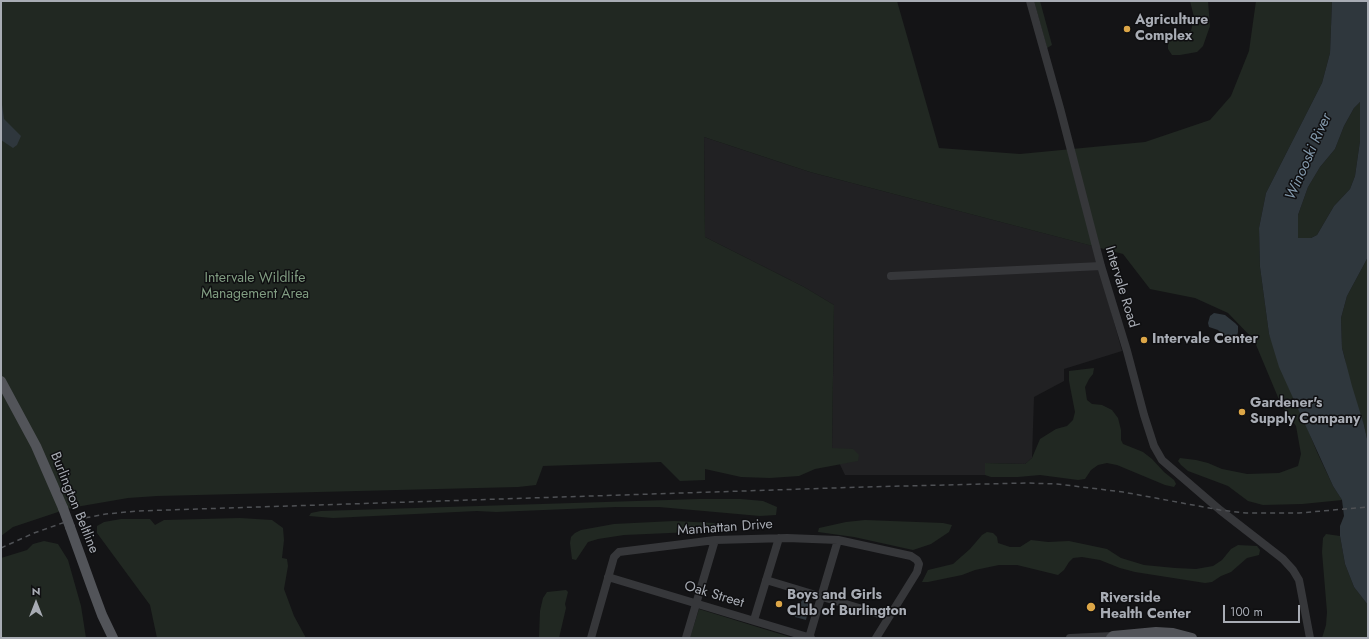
<!DOCTYPE html>
<style>
body{margin:0}
#map{position:relative;width:1369px;height:639px;overflow:hidden;background:#141416;font-family:Jost,sans-serif}
canvas{display:block}
.frame{position:absolute;inset:0;border:2px solid #a8acb4;pointer-events:none}
.north{position:absolute;left:16px;top:583px;width:40px;height:40px;-webkit-text-stroke:3px #0f0f11;paint-order:stroke;rotate:0deg;font-size:11px;font-weight:700;line-height:16px;text-align:center;color:#a8acb4}
.north::after{content:'';display:block;margin:auto;width:14px;height:18px;background:#a8acb4;clip-path:polygon(50% 0,100% 100%,50% 72%,0 100%)}
.scale{position:absolute;left:1223px;top:605px;width:77px;height:18px;box-sizing:border-box;border:2px solid #a8acb4;border-top:0;padding-left:5px;font-size:12px;line-height:14px;white-space:nowrap;color:#a8acb4;-webkit-text-stroke:3px #0f0f11;paint-order:stroke}
</style>
<div id="map">
<canvas width="1369" height="639"></canvas>
<div class="frame"></div>
<div class="north">N</div>
<div class="scale">100 m</div>
</div>
<script>
const context = document.querySelector('canvas').getContext('2d');
context.lineJoin = 'round';
function fillPath(path, color) { context.fillStyle = color; context.fill(path, 'evenodd'); }
const poly = rows => new Path2D(rows.map(r => 'M' + r).join(''));
function stroke(path, color, width, dash) { context.strokeStyle = color; context.lineWidth = width; context.lineCap = dash ? 'butt' : 'round'; context.setLineDash(dash || []); context.stroke(path); }
function write(font, color, halo, rows, align = 'center') {
  context.font = font + ' Jost,sans-serif'; context.lineWidth = 3; context.setLineDash([]); context.textBaseline = 'middle'; context.strokeStyle = halo; context.fillStyle = color; for (const [text, x, y, turn = 0] of rows) {
    context.save(); context.translate(x, y); context.rotate((+turn || 0) * Math.PI / 180); context.textAlign = isNaN(turn) ? turn : align; if (halo) context.strokeText(text, 0, 0); context.fillText(text, 0, 0); context.restore();
  }
}
fillPath(poly([
 [704,137,810,172,1093,246,1122,351,1064,369,1064,381,1034,397,1032,458,1025,464,985,463,985,475,845,475,832,448,834,305,804,287,705,237]
]), '#212123');
fillPath(poly([
 [1,1,897,1,939,148,1020,154,1145,142,1210,120,1231,96,1249,51,1256,1,1332,1,1330,53,1322,83,1266,193,1259,228,1260,267,1269,334,1317,452,1333,486,1342,500,1302,504,1263,505,1248,501,1228,486,1188,471,1181,465,1178,461,1180,458,1196,460,1208,463,1222,469,1247,474,1279,473,1298,466,1301,454,1296,426,1280,402,1254,340,1228,313,1195,298,1150,289,1123,254,810,172,704,137,705,237,804,287,834,305,832,448,853,449,859,455,858,461,815,469,799,476,770,478,741,477,705,469,705,480,680,481,661,462,543,466,536,485,518,487,157,496,128,498,70,508,13,527,1,536],
 [1034,1,1040,1,1052,45,1047,48],
 [1190,1,1208,1,1210,26,1203,46,1197,52,1180,55,1172,55,1168,49,1168,39,1177,33,1191,31,1194,17],
 [1360,102,1360,141,1355,176,1350,189,1334,206,1317,235,1311,238,1298,238,1298,215,1308,187,1320,167,1335,149,1344,126,1354,108],
 [1368,257,1368,443,1364,425,1348,388,1345,359,1342,348,1341,318,1347,296],
 [1094,368,1093,374,1089,379,1085,387,1087,400,1092,404,1102,405,1112,410,1118,418,1121,430,1121,440,1123,444,1143,452,1152,459,1164,472,1174,480,1176,484,1174,487,1165,485,1117,465,1107,463,1098,465,1091,470,1085,479,1078,480,1040,475,1018,477,991,477,985,475,985,463,1025,464,1032,458,1040,439,1056,429,1067,426,1073,420,1075,412,1069,381,1069,371],
 [699,499,741,499,763,501,777,507,776,515,760,516,659,507,616,507,496,512,477,511,333,518,309,516,311,513,321,511],
 [240,518,272,520,283,528,284,540,282,558,287,559,288,566,284,589,294,616,306,638,157,638,150,605,97,533,97,526,104,522,121,519,150,519,155,525,164,520],
 [865,520,943,523,952,525,949,532,931,544,913,550,854,537,818,532,819,528,846,522],
 [674,521,714,523,720,527,715,531,624,535,598,539,588,542,576,560,572,559,570,543,571,537,575,533,581,530,614,524],
 [987,532,993,533,997,537,998,543,1010,547,1020,547,1031,540,1048,542,1069,541,1107,549,1121,558,1144,565,1175,568,1196,569,1213,566,1222,560,1231,549,1238,545,1257,546,1260,550,1259,555,1247,558,1231,572,1221,576,1212,582,1205,583,1135,572,1120,568,1100,560,1082,557,1073,558,1069,562,1064,570,1058,575,1017,565,999,565,975,570,962,575,928,582,922,582,928,570,953,564,970,549,982,535],
 [1326,534,1340,536,1345,564,1354,587,1368,605,1368,638,1322,638,1326,625,1327,612,1322,552,1323,538],
 [44,541,58,544,68,560,81,606,86,638,1,638,1,558,27,550,33,544],
 [566,590,568,592,565,604,566,608,559,638,539,638,540,611,543,598,547,592],
 [699,609,793,638,690,638]
]), '#212822');
fillPath(poly([
 [1332,1,1368,1,1368,257,1347,296,1341,318,1342,348,1352,386,1364,425,1368,443,1368,605,1354,587,1345,564,1340,536,1340,526,1344,516,1342,500,1333,486,1279,367,1269,334,1260,267,1259,228,1266,193,1322,83,1330,53],
 [1360,102,1360,141,1355,176,1350,189,1334,206,1317,235,1311,238,1298,238,1298,215,1308,187,1320,167,1335,149,1344,126,1354,108],
 [1,97,4,119,21,136,17,145,13,148,1,140],
 [1214,313,1225,315,1235,323,1238,326,1238,332,1237,336,1226,339,1218,330,1209,327,1208,323,1210,316],
 [802,600,810,602,806,620,795,617]
]), '#2f373d');
stroke(poly([
 [1030,1,1060,108,1101,266,1127,351,1144,415,1154,446,1162,460,1220,510,1283,559,1293,570,1299,580,1300,585,1310,638],
 [891,276,1101,266],
 [608,577,811,638],
 [766,580,889,617],
 [754,620,779,538],
 [591,638,614,557,619,552,715,540,787,538,838,540,911,556,917,560,919,564,917,572,876,638],
 [686,638,715,540],
 [809,638,838,540],
 [1070,638,1113,636]
]), '#36373a', 8);
stroke(poly([
 [1,381,36,446,63,508],
 [70,527,92,588,102,615,113,638],
 [1111,638,1113,636,1156,632,1173,633,1192,638]
]), '#525459', 10);
stroke(poly([
 [1,548,34,533,68,521,106,514,137,511,864,487,1026,483,1057,484,1123,492,1220,510,1246,513,1299,513,1368,507]
]), '#4f5155', 1.5, [5, 4]);
stroke(poly([
 [63,508,70,527]
]), '#525459', 10);
for (const [x, y, r, color] of [
 [1127,29,4,"#dca647"],
 [1144,340,4,"#dca647"],
 [1242,412,4,"#dca647"],
 [779,604,4,"#dca647"],
 [1091,607,5,"#dca647"]
]) { const dot = new Path2D(); dot.arc(x, y, r, 0, 2 * Math.PI); context.fillStyle = color; context.fill(dot); stroke(dot, '#0f0f11', 1.5); }
write('bold 14px', '#a8acb4', '#0f0f11', [
 ["Agriculture",1135,21],
 ["Complex",1135,37],
 ["Intervale Center",1152,340],
 ["Gardener's",1250,404],
 ["Supply Company",1250,420],
 ["Boys and Girls",787,596],
 ["Club of Burlington",787,612],
 ["Riverside",1100,599],
 ["Health Center",1100,615]
], 'left');
write('14px', '#819d82', '#0f0f11', [
 ["Intervale Wildlife",255,279],
 ["Management Area",255,295]
]);
write('14px', '#a8acb4', '#0f0f11', [
 ["Intervale Road",1121,287,73],
 ["Burlington Beltline",74,503,68],
 ["Manhattan Drive",725,528,-4],
 ["Oak Street",714,595,17]
]);
write('italic 15px', '#8399ac', '#0f0f11', [
 ["Winooski River",1309,157,-66]
]);
</script>
